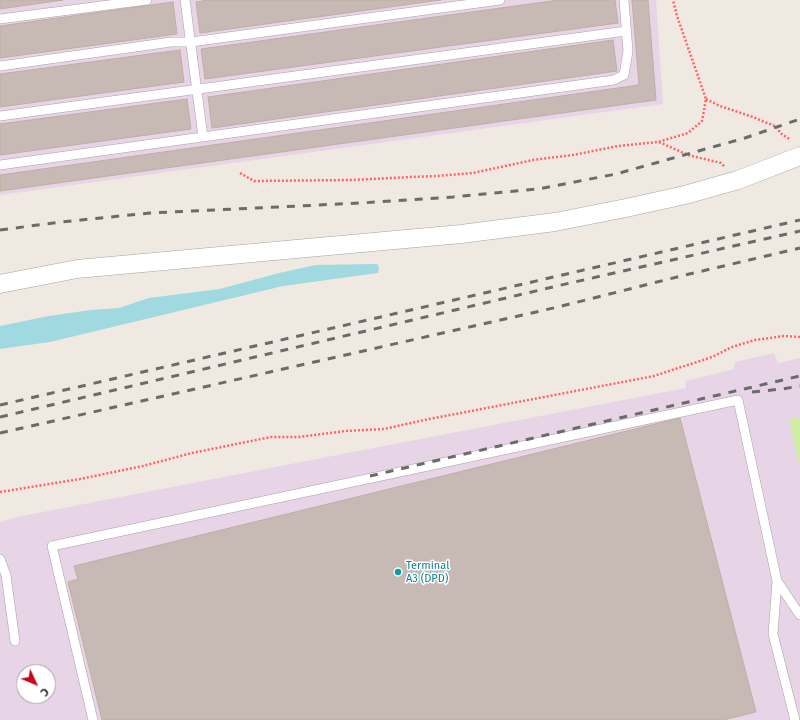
<!DOCTYPE html>
<meta charset="utf-8">
<style>
body{margin:0}
#map{position:relative;width:800px;height:720px;overflow:hidden;background:#efe9e2;font-family:"Fira Sans",sans-serif}
canvas{display:block}
.north{position:absolute;left:16px;top:664px;width:40px;height:40px;box-sizing:border-box;background:#fff;border:1px solid #a5a5a5;border-radius:50%;rotate:134deg;font-size:11px;font-weight:700;line-height:16px;text-align:center;color:#1d1d1d}
.north::after{content:'';display:block;margin:auto;width:14px;height:18px;background:#ca001b;clip-path:polygon(50% 0,100% 100%,50% 72%,0 100%)}
</style>
<div id="map">
<canvas width="800" height="720"></canvas>
<div class="north">С</div>
</div>
<script>
const context = document.querySelector('canvas').getContext('2d');
context.lineJoin = 'round';
function fillPath(path, color) { context.fillStyle = color; context.fill(path, 'evenodd'); }
const poly = rows => new Path2D(rows.map(r => 'M' + r).join(''));
function stroke(path, color, width, dash) { context.strokeStyle = color; context.lineWidth = width; context.lineCap = dash ? 'butt' : 'round'; context.setLineDash(dash || []); context.stroke(path); }
function write(font, color, halo, rows, align = 'center') {
  context.font = font + ' "Fira Sans",sans-serif'; context.lineWidth = 3; context.setLineDash([]); context.textBaseline = 'middle'; context.strokeStyle = halo; context.fillStyle = color; for (const [text, x, y, turn = 0] of rows) {
    context.save(); context.translate(x, y); context.rotate((+turn || 0) * Math.PI / 180); context.textAlign = isNaN(turn) ? turn : align; if (halo) context.strokeText(text, 0, 0); context.fillText(text, 0, 0); context.restore();
  }
}
fillPath(poly([
 [0,0,656,0,663,104,0,195],
 [774,353,778,363,800,358,800,720,0,720,0,522,17,517,358,451,686,388,686,381,734,369,735,362],
 [24,672,48,672,48,696,24,696]
]), '#e8d4e7');
fillPath(poly([
 [800,417,800,469,789,419]
]), '#d1eca5');
fillPath(poly([
 [377,264,379,267,378,273,283,286,50,342,0,349,0,326,49,316,91,310,119,308,149,298,220,289,279,273,316,265]
]), '#a0d9df');
const building = poly([
 [0,0,63,0,0,9,0,0],
 [208,0,441,0,200,33,196,2,208,0],
 [559,0,615,0,618,23,205,79,201,49,559,0],
 [632,0,648,0,656,100,0,191,0,175,639,85,632,0],
 [173,2,177,34,0,58,0,26,173,2],
 [613,40,617,71,212,128,208,97,613,40],
 [180,50,184,82,0,107,0,74,180,50],
 [187,99,191,129,0,155,0,124,187,99],
 [680,418,756,712,723,720,102,720,68,582,78,579,74,566,680,418]
]);
fillPath(building, '#c7bab5');
stroke(building, '#c1ada4', 1);
const lane = poly([
 [185,0,203,137],
 [0,19,147,0],
 [0,66,171,42,191,42,500,0],
 [0,116,626,31],
 [0,165,614,80,624,75,628,51,624,0],
 [0,559,6,575,15,641],
 [777,581,800,615],
 [93,720,52,546,738,400,777,581,773,634,795,720]
]);
const street = poly([
 [0,284,77,269,461,234,555,222,626,208,685,195,738,180,800,156]
]);
stroke(lane, '#a4a4a4', 10);
stroke(street, '#a4a4a4', 19);
stroke(poly([
 [706,99,720,106,753,117,762,121,770,124,777,127,780,133,788,138,790,141],
 [659,142,688,155,721,163,725,167],
 [240,173,254,181,352,180,412,177,437,176,473,173,533,160,573,155,618,146,658,142,688,133,702,121,706,99,677,16,673,0],
 [0,492,80,479,143,466,192,453,271,437,298,437,345,431,384,429,429,419,654,376,712,357,732,347,755,340,784,336,800,337]
]), '#ff6368', 2.5, [2, 2]);
stroke(lane, '#fff', 9);
stroke(street, '#fff', 18);
stroke(poly([
 [0,230,61,222,150,213,361,203,453,197,538,189,616,174,745,138,800,119],
 [752,392,782,389,800,386],
 [0,405,800,220],
 [0,417,557,286,800,231],
 [0,433,558,307,681,276,800,248],
 [370,476,800,376]
]), '#6b6b6b', 3, [8, 8]);
for (const [x, y, r, color] of [
 [398,572,4,"#0f9aa8"]
]) { const dot = new Path2D(); dot.arc(x, y, r, 0, 2 * Math.PI); context.fillStyle = color; context.fill(dot); stroke(dot, '#fff', 1.5); }
write('11px', '#0d838f', '#fff', [
 ["Terminal",406,566],
 ["A3 (DPD)",406,579]
], 'left');
</script>
